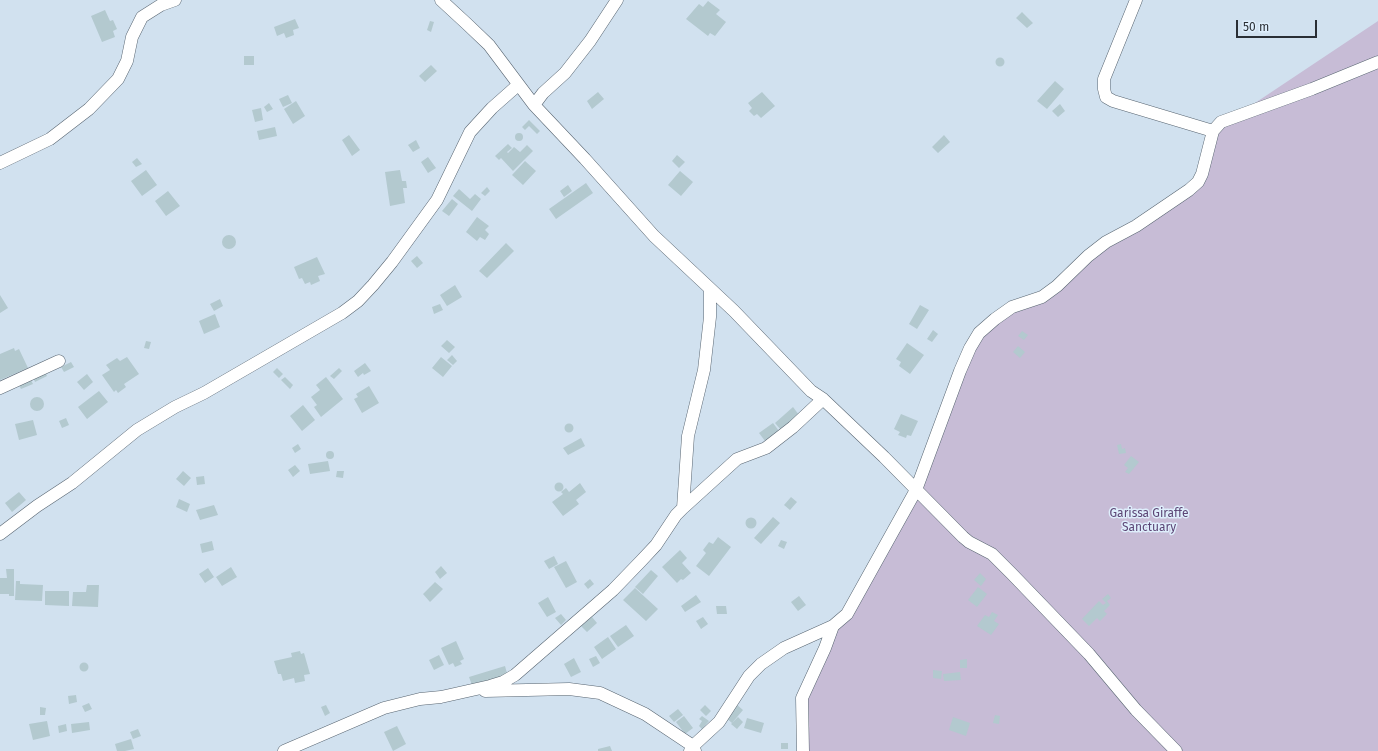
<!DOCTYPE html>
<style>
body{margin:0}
#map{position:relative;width:1378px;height:751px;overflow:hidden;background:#d1e1ef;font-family:"Fira Sans",sans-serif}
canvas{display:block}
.scale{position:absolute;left:1236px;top:20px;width:81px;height:18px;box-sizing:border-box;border:2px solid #2a2f35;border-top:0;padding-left:5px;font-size:12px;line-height:14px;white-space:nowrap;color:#2a2f35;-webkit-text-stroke:3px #deeefc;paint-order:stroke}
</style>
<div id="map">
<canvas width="1378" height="751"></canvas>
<div class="scale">50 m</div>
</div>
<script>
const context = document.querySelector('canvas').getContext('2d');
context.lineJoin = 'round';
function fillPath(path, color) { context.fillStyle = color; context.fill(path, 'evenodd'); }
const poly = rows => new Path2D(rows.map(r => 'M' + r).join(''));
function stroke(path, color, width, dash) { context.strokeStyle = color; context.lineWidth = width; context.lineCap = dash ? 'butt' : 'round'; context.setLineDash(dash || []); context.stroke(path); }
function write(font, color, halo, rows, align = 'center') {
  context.font = font + ' "Fira Sans",sans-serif'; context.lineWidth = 3; context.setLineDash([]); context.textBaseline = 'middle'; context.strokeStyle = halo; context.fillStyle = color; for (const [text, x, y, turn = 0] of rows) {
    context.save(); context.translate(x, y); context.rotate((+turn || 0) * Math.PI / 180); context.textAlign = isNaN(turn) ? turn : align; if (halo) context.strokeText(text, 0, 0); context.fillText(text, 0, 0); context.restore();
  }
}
fillPath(poly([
 [1378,21,1378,751,803,751,801,714,825,648,916,490,979,333,1069,273,1198,182,1213,131]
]), '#c7bcd6');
fillPath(poly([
 [708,1,720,10,716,14,726,22,715,36,710,33,708,36,686,19,699,4,703,7],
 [105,10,110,21,113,20,117,29,113,31,115,37,102,42,91,16],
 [1022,12,1033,23,1027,28,1016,18],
 [295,19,299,28,293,30,294,35,286,38,284,33,277,36,274,27],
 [430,21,434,22,431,32,427,30],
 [244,56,254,56,254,65,244,65],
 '995.5 62a4.5 4.5 0 1 1 9 0a4.5 4.5 0 1 1-9 0Z',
 [431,65,437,71,425,82,419,76],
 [1055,81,1064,89,1047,109,1037,101],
 [598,92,604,99,592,109,587,101],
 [762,92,775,106,761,118,757,114,754,116,749,111,752,108,748,103],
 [288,95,292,103,283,107,279,99],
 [296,101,305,116,293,124,284,109],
 [269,103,273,109,267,112,264,107],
 [1060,104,1065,111,1058,117,1052,111],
 [261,108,263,120,255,122,252,110],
 [529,120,540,131,537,134,529,126,525,130,522,127],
 [275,127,277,136,259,140,257,131],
 '515 137a4 4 0 1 1 8 0a4 4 0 1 1-8 0Z',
 [349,135,360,150,352,156,342,140],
 [944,135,950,142,938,153,932,147],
 [416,140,420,148,413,152,408,145],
 [508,144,512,148,507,152,508,153,514,147,520,152,527,145,533,151,513,171,501,158,499,160,495,156],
 [677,155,685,162,679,168,672,161],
 [428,157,436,168,428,173,421,162],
 [137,158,142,164,136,167,132,162],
 [525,161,536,171,523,185,512,175],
 [146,170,157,185,142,196,131,181],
 [400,170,402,181,406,181,407,188,403,188,405,203,390,206,385,172],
 [680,171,693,182,681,196,668,185],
 [586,183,593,193,556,219,549,209],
 [568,185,572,191,564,197,560,191],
 [487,187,490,191,485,196,481,193],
 [459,189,470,199,475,194,481,199,472,211,453,196],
 [168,191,180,206,166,216,155,201],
 [452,199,458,204,449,216,442,211],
 [477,217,489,226,485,230,489,234,485,240,480,237,477,241,466,232],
 '222 242a7 7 0 1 1 14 0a7 7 0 1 1-14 0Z',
 [506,243,514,251,487,278,479,271],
 [417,256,423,263,417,268,411,261],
 [317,257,325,274,318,276,320,281,311,285,310,282,305,284,302,278,299,279,294,267],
 [455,285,462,297,447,306,440,295],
 [0,295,8,308,0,313],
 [220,299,223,306,214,311,210,304],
 [440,304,443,310,434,314,432,307],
 [920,305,929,310,917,329,909,324],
 [215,314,220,327,204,334,199,321],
 [933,330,938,334,932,342,927,339],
 [1022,331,1028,335,1024,340,1018,336],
 [447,340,455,347,449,353,441,346],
 [146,341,151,342,149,349,144,348],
 [907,343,924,355,910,374,899,366,901,362,896,359],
 [1018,346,1025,352,1020,358,1013,352],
 [14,348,15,351,19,349,28,368,0,380,0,354],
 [452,355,457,361,453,365,447,360],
 [127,357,139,374,124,384,126,387,118,393,116,390,114,392,102,375,110,370,106,365,117,358,120,361],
 [441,357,452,366,443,377,432,368],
 [71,362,74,367,64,372,61,367],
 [365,363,371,371,364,375,363,373,358,377,354,371],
 [277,368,283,374,279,378,273,372],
 [339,368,342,371,334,379,330,376],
 [45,371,47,376,35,382,33,377],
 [87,374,93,382,84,390,77,382],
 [285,377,293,385,290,389,281,380],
 [326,377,343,399,321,417,314,407,317,405,311,397,320,390,316,385],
 [30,378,33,384,21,389,18,383],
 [369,386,379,403,362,413,354,399,358,397,356,394],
 [99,391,108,402,87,419,78,407],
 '30 404a7 7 0 1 1 14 0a7 7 0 1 1-14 0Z',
 [303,405,315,420,302,431,290,416],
 [793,407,799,415,781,430,775,423],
 [901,414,918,421,911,436,907,435,906,438,898,435,900,432,894,429],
 [66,418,69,425,62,428,59,421],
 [33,420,37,435,19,440,15,424],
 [773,423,779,431,765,441,759,433],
 '564.5 428a4.5 4.5 0 1 1 9 0a4.5 4.5 0 1 1-9 0Z',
 [581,438,585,446,568,455,563,448],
 [298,444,301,449,295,453,292,448],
 [1121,444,1122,449,1125,448,1126,453,1119,454,1117,445],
 '326 455a4 4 0 1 1 8 0a4 4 0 1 1-8 0Z',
 [1131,456,1139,462,1129,474,1125,472,1128,468,1124,465],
 [328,461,330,471,310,474,308,464],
 [295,465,300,471,293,477,288,470],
 [183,471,191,478,184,486,176,479],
 [337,471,344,471,343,478,336,477],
 [204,476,205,484,197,485,196,477],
 '554.5 487a4.5 4.5 0 1 1 9 0a4.5 4.5 0 1 1-9 0Z',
 [580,483,586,492,576,500,579,504,563,516,552,502,563,494,561,492,566,488,569,492],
 [19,492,26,500,12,512,5,503],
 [791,497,797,502,790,510,784,505],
 [179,499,190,504,187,512,176,507],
 [214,505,218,515,200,520,196,510],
 [773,517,780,523,761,544,754,538],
 '745.5 523a5.5 5.5 0 1 1 11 0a5.5 5.5 0 1 1-11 0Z',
 [718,537,731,547,709,576,696,566,706,553,703,550,709,542,713,544],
 [781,540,787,542,784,549,778,546],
 [212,541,214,550,202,553,200,544],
 [680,550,687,558,682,563,691,573,683,580,681,579,677,583,662,567],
 [554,556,558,564,549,569,544,561],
 [566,561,577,582,566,588,554,567],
 [441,566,447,573,440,579,435,572],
 [231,567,237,577,222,586,216,577],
 [208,568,214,577,205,583,199,574],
 [6,569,14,569,14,596,9,596,9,594,0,594,0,578,7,578],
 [651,570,658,576,643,594,635,587],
 [980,573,986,579,981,586,974,580],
 [590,579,594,584,588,589,584,584],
 [16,581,20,581,20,584,43,585,42,601,15,600],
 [435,582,443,589,430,602,423,594],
 [87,585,99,585,98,607,72,606,73,592,86,592],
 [978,587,987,594,977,607,968,600],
 [635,588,658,609,646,621,623,600],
 [45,591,69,591,69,606,45,605],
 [1108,594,1111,598,1107,601,1110,605,1104,611,1107,614,1100,621,1097,618,1089,626,1082,619,1099,601,1103,605,1106,603,1102,599],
 [696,595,701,602,685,612,681,606],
 [799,596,806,605,798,611,791,602],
 [548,597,556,612,547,617,538,603],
 [716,606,726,606,727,614,717,614],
 [992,612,998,615,994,621,999,624,991,635,977,626,985,615,989,617],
 [561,614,566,620,561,625,555,618],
 [592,617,597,623,587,632,581,626],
 [703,617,708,624,701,629,696,621],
 [626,625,634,636,618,647,610,636],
 [608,637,616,649,602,659,594,647],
 [456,641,464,659,460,661,462,664,455,667,453,663,449,665,441,648],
 [300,651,301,654,304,653,310,674,304,675,305,681,295,683,294,678,283,681,281,674,278,674,274,661,292,657,291,653],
 [439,655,444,665,434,670,429,660],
 [596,656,600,663,593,667,589,659],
 [574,658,581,672,571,677,564,664],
 [967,659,967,668,960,668,960,660],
 '79.5 667a4.5 4.5 0 1 1 9 0a4.5 4.5 0 1 1-9 0Z',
 [505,666,508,677,473,688,469,677],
 [933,670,942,671,941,679,933,678],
 [960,672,961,680,944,681,943,674],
 [76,695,77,702,69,704,68,696],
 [89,703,92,709,85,712,82,706],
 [736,704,743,710,732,723,725,717],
 [326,705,330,713,325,716,321,707],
 [705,705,711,711,706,716,700,710],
 [40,707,46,708,45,715,40,715],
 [678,709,683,715,674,722,669,716],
 [995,715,1000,716,999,724,993,723],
 [684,716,693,728,685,734,676,722],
 [702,716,709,721,702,729,699,726,702,721,699,719],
 [738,717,743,722,737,729,731,724],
 [953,717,970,723,966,736,949,730],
 [747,718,764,723,761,733,744,728],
 [47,721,50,736,33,740,29,724],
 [89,722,90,730,72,733,71,724],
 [66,724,67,731,59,733,58,726],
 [397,726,406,744,393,751,384,732],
 [138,729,141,736,133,739,130,732],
 [131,739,134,749,125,751,117,751,115,744],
 [781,743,788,743,788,749,781,749],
 [610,746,612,751,598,751,598,749]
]), '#b3c9cf');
const minor = poly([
 [441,0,467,24,489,45,534,105,585,159,654,236,734,311,811,391,823,399,884,457,963,537,969,542,992,554,1012,574,1089,654,1136,710,1176,751],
 [1136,0,1104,79,1104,89,1106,97,1113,101,1213,131],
 [534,105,543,93,565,73,590,41,617,0],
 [0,163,50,139,89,109,118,79,127,61,132,37,142,17,161,5,175,0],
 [0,388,59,361],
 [683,508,737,459,766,448,793,427,823,399],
 [0,534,37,506,72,483,137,430,175,407,204,393,342,313,358,301,373,285,392,262,437,200,470,132,492,108,518,85],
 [485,691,569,689,600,693,645,714,693,746,695,751],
 [284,751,384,708,420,699,441,697,490,686,503,682,515,675,613,590,641,561,656,545,676,515,683,508,688,436,704,370,710,317,710,289],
 [690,751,693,746,719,722,749,676,761,664,784,648,833,626,847,614,916,490,960,371,970,348,979,333,995,319,1012,307,1042,297,1057,286,1088,256,1106,242,1136,226,1189,190,1198,182,1202,174,1213,131,1221,122,1312,89,1378,62],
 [803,751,802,698,825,648,833,626]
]);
stroke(minor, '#586571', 13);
stroke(minor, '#fff', 12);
write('12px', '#5c4575', '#deeefc', [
 ["Garissa Giraffe",1149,514],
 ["Sanctuary",1149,528]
]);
</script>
